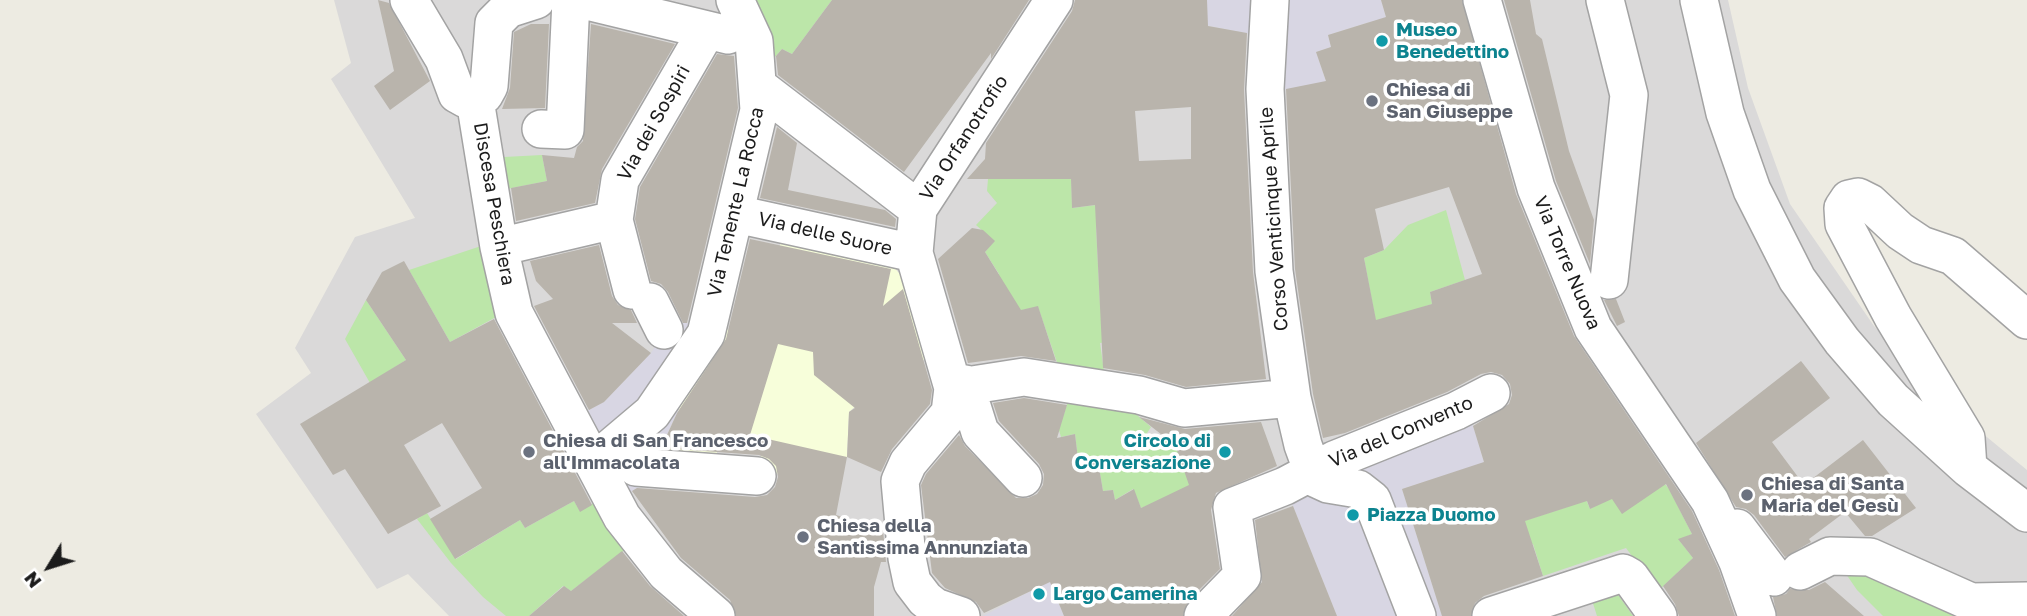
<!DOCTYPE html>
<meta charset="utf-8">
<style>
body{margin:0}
#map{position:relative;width:2027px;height:616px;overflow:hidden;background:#edebe2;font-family:"Golos Text",sans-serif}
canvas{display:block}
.north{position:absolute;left:14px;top:532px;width:70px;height:70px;-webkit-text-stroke:5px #fff;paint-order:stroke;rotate:232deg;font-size:19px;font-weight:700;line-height:28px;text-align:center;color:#1c1c1c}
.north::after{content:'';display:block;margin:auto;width:24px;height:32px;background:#1c1c1c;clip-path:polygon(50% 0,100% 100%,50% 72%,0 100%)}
</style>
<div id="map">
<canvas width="2027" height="616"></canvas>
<div class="north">N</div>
</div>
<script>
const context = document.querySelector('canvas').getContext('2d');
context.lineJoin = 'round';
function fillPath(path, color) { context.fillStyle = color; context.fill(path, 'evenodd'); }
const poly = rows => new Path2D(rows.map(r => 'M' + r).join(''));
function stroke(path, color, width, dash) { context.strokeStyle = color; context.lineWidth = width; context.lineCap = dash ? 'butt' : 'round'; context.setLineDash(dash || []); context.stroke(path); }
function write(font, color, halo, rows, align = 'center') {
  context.font = font + ' "Golos Text",sans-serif'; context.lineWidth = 7; context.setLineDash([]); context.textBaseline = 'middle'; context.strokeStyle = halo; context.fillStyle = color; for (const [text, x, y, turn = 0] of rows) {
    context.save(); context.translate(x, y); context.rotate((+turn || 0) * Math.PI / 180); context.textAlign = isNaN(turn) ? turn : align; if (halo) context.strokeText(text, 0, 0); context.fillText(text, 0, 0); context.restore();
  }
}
fillPath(poly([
 [334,0,1728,0,1748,88,1790,204,1874,326,1971,424,2027,470,2027,616,449,616,408,574,377,589,256,414,311,373,295,348,355,237,415,218,331,79,351,63]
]), '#dad9d9');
fillPath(poly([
 [781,241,893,266,910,286,926,359,901,366,849,412,847,457,806,482,758,468,765,439,718,448,714,466,654,463,717,327,756,336]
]), '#f7feda');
fillPath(poly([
 [750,0,832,0,792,54,782,49,775,57],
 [542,155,547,181,507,189,504,157],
 [1045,158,1071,164,1072,208,1120,202,1096,227,1100,304,1131,340,1100,343,1105,378,1062,377,1038,307,991,316,957,282,999,274,985,252,994,241,976,225,997,203,987,191,988,179,1045,179],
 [1446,210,1465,280,1430,292,1432,304,1399,315,1378,333,1364,258,1384,250,1408,225],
 [481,246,498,316,450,342,409,270],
 [366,300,406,360,370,383,345,339],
 [1071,391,1143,403,1137,415,1151,427,1145,436,1157,447,1169,435,1176,445,1218,480,1141,508,1133,489,1115,500,1113,490,1103,491,1097,456,1078,459,1075,434,1061,437,1054,413,1064,414],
 [1656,473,1669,489,1692,534,1679,540,1693,558,1658,591,1626,548,1543,576,1533,544,1477,561,1483,534,1567,507,1580,485,1590,509],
 [601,499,626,549,571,591,563,586,529,616,506,616,483,597,451,563,417,519,427,513,456,559,520,520,525,528,574,501,580,511],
 [1866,566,1981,616,1883,616,1857,590,1844,571],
 [1614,589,1633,616,1597,616,1591,597]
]), '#bce6a9');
fillPath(poly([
 [1194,0,1381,0,1389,29,1369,22,1328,35,1331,47,1316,52,1326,82,1277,91,1255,35,1195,23],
 [670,323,705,323,717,327,654,463,661,473,605,508,560,425,604,402,651,353],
 [1469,412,1484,463,1402,489,1442,616,1337,616,1285,486],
 [1046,572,1064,616,983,616,1031,591]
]), '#d8d6e3');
fillPath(poly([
 [378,0,389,3,430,81,390,110,374,86,394,71],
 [832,0,1029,0,991,59,991,53,904,172,778,75,776,56,782,49,792,54],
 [1075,0,1207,0,1208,26,1247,33,1244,90,1253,272,1266,379,1186,387,1145,375,1103,368,1095,205,1072,208,1071,179,967,179,985,159,986,143,1072,11],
 [1191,107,1191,159,1139,161,1135,111],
 [1381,0,1462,0,1516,194,1574,336,1692,511,1719,570,1735,616,1679,616,1675,604,1663,586,1693,558,1678,539,1692,534,1666,484,1622,514,1612,499,1590,509,1587,501,1525,521,1543,576,1484,596,1475,603,1471,616,1442,616,1402,489,1484,462,1473,426,1509,404,1512,395,1510,384,1502,375,1491,372,1481,374,1447,392,1345,433,1323,438,1313,394,1295,269,1286,89,1326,81,1316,52,1331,47,1328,35,1386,17],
 [1449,187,1482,274,1430,292,1432,304,1376,320,1364,258,1384,250,1375,209],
 [1504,0,1530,0,1536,34,1542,39,1569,151,1594,220,1590,264,1556,181],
 [531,24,549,24,545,108,502,109,510,88,514,32],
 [591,24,675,44,602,169,595,203,516,221,511,188,547,181,542,155,574,158,577,147,583,141],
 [717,54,734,56,738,108,687,323,683,323,668,292,661,284,651,281,635,219,640,187],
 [777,127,797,143,788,190,885,210,896,219,895,227,760,198],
 [972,228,983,230,995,241,985,252,1021,310,1038,306,1056,361,1021,356,968,363,938,259],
 [750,239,891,269,883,306,903,289,932,390,930,404,892,449,881,472,847,457,836,515,883,530,886,562,881,562,874,587,874,616,736,616,730,600,681,558,632,491,637,488,755,497,767,495,775,487,778,477,776,466,769,459,759,455,661,448,677,413,726,339],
 [778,344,813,352,814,375,855,408,849,412,847,457,750,435],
 [599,245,612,296,618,305,631,310,637,323,612,323,651,353,604,402,589,410,534,306,553,299,536,281,530,261],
 [404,261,450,342,494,319,592,505,580,512,574,501,525,528,520,520,455,559,430,519,482,488,442,423,404,445,441,506,388,534,345,469,333,475,300,424,406,360,366,300,382,272],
 [1616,299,1625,322,1617,326,1604,300],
 [1801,361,1830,398,1772,442,1804,485,1863,440,1916,508,1872,536,1865,536,1845,512,1809,539,1811,542,1785,557,1754,515,1746,509,1736,507,1696,443],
 [1024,398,1067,405,1057,438,1075,434,1078,459,1097,456,1103,491,1113,490,1115,500,1134,489,1141,508,1189,485,1171,433,1166,438,1139,417,1185,429,1261,422,1277,466,1216,493,1211,510,1220,569,1188,601,1183,616,1064,616,1050,582,984,613,976,602,945,588,932,573,921,485,926,474,959,435,965,446,1016,498,1028,498,1037,494,1043,485,1044,474,1039,464,999,421,993,403],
 [1293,506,1337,616,1232,616,1262,582,1255,520],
 [622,551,650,586,684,616,529,616,564,586,571,591],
 [1825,582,1864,616,1777,616,1773,597,1786,594,1790,589,1809,590]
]), '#b9b4ac');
const minor = poly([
 [409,0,444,59,457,94,466,99,475,100],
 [583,0,728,35],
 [1270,0,1265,89,1274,271,1292,398,1303,445,1315,478,1328,484,1358,489,1372,500,1417,616],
 [1482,0,1536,188,1593,328,1710,501,1738,562,1757,616],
 [1605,0,1629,95,1609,280],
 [1699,0,1725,113,1752,190,1797,279,1842,341,1893,400,1968,468,2027,513],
 [759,87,918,209],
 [475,100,499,247,514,313,622,517,666,573,716,616],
 [475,100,484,95,489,86,494,23,508,9,536,0],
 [541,129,565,130,571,0],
 [736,214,914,253],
 [614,220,632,290],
 [499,247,614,220,620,180,707,30],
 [650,302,664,330],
 [965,384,980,432,1023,478],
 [953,388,1024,377,1139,395,1184,408,1292,398],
 [620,440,636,467,757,476],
 [594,462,652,413,706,334,759,110,754,41,735,0],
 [1968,468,1966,438,1893,317,1844,224,1843,208,1849,199,1858,197,1870,203,1900,231,1921,245,1953,256,2027,320],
 [1737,528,1774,577],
 [1800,571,1830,556,1870,557,1971,602,2027,601],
 [961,616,935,607,925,599,912,582,907,558,900,481,908,463,950,413,953,388,914,253,918,209,1054,0],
 [1203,616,1242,576,1232,507,1285,486,1334,460,1456,411,1491,393],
 [1491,616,1623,573,1630,577,1658,616]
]);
stroke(minor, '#a3a3a3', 40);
stroke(minor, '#fff', 37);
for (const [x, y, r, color] of [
 [1382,41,7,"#0f9aa8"],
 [1372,101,7,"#6b7280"],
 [529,452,7,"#6b7280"],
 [1225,452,7,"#0f9aa8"],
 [1747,495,7,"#6b7280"],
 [1353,515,7,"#0f9aa8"],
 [803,537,7,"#6b7280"],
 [1039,594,7,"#0f9aa8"]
]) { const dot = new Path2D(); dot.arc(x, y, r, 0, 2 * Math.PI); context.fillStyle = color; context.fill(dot); stroke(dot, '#fff', 2.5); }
write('bold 19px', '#0d838f', '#fff', [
 ["Museo",1396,30],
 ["Benedettino",1396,52],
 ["Circolo di",1211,441,"right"],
 ["Conversazione",1211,463,"right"],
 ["Piazza Duomo",1367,515],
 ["Largo Camerina",1053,594]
], 'left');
write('bold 19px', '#5b616d', '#fff', [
 ["Chiesa di",1386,90],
 ["San Giuseppe",1386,112],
 ["Chiesa di San Francesco",543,441],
 ["all'Immacolata",543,463],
 ["Chiesa di Santa",1761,484],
 ["Maria del Gesù",1761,506],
 ["Chiesa della",817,526],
 ["Santissima Annunziata",817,548]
], 'left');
write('19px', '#1c1c1c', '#fff', [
 ["Via dei Sospiri",654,123,-61],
 ["Via Orfanotrofio",964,138,-57],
 ["Via Tenente La Rocca",736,202,-77],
 ["Discesa Peschiera",494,204,80],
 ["Corso Venticinque Aprile",1274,219,-94],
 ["Via delle Suore",825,234,13],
 ["Via Torre Nuova",1567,263,67],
 ["Via del Convento",1401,432,-23]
]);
</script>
